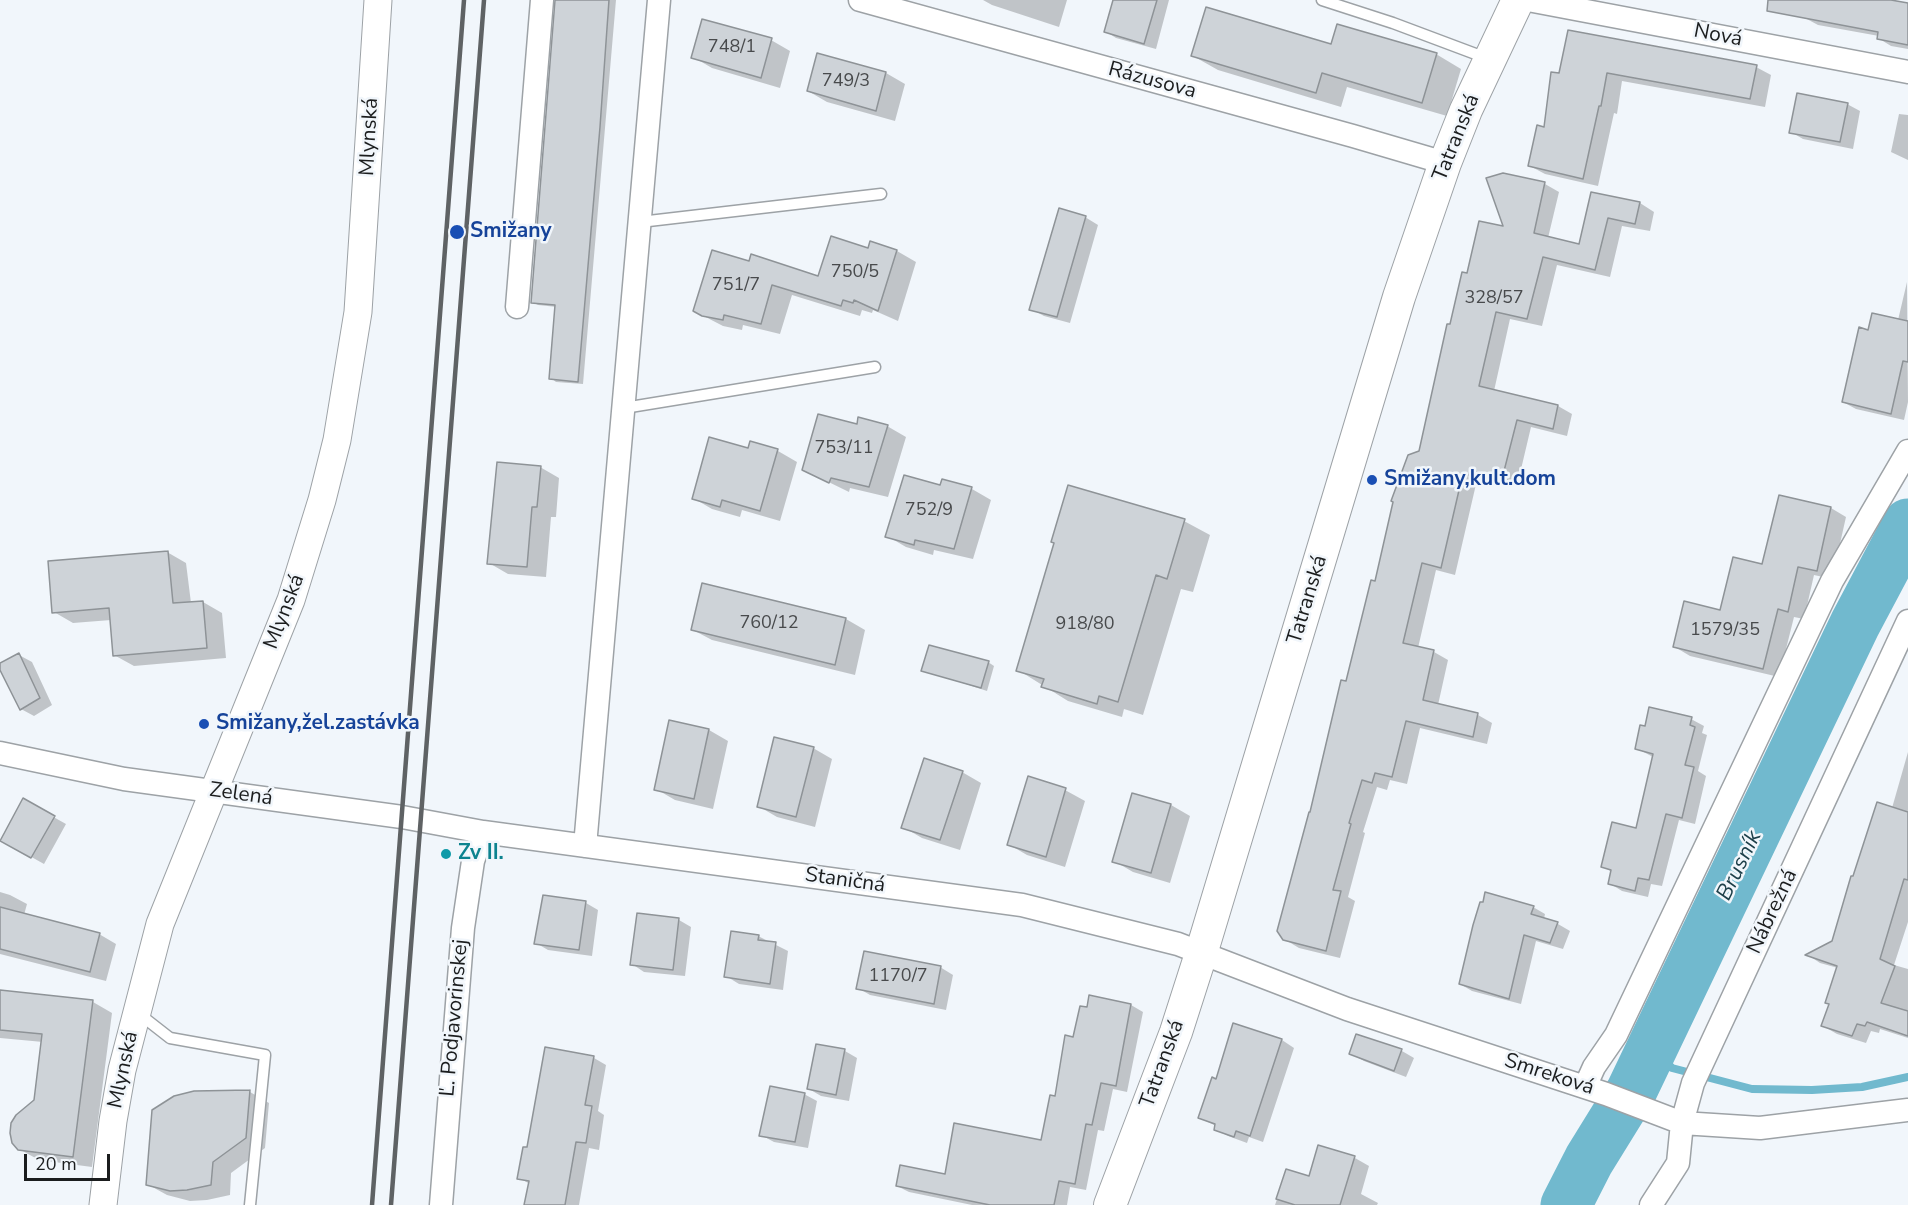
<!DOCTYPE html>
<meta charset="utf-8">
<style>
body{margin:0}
#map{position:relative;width:1908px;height:1205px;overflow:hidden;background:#f1f6fb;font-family:"Nunito Sans",sans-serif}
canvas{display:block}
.scale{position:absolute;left:24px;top:1154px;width:86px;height:27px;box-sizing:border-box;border:3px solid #1b1d1e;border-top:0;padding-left:8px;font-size:18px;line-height:21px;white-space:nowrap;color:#1b1d1e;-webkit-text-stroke:4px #f1f6fb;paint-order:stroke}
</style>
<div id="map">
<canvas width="1908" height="1205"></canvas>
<div class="scale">20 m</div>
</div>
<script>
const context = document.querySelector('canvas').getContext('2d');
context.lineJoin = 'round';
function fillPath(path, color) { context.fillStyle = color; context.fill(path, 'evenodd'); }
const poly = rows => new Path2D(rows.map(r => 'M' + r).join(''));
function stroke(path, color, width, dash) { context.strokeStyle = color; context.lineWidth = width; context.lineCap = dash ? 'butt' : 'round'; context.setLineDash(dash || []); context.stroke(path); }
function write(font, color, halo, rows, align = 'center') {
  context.font = font + ' "Nunito Sans",sans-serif'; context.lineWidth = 5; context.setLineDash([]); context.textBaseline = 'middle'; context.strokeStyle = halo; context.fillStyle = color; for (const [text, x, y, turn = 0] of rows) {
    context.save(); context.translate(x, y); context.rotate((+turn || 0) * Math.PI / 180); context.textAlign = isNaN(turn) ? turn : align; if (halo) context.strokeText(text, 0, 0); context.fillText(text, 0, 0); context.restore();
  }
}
fillPath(poly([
 [557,0,616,0,583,384,556,382,551,378,557,307,538,305,532,302],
 [983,0,1067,0,1059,27,992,5],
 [1114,0,1169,0,1156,49,1116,38,1105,31],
 [1809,0,1883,0,1908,5,1908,49,1891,46,1878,38,1879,36,1818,25,1805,18],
 [771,40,790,51,780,88,712,68,693,57],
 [1332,46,1436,54,1461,69,1447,116,1347,87,1341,107,1218,70,1193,56],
 [818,54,886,73,905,84,895,121,827,102,808,91],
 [1756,67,1771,75,1765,107,1622,81,1617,114,1614,113,1598,186,1545,174,1530,166,1546,129,1552,73],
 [1847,104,1860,111,1853,149,1803,139,1791,132],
 [1899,114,1908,115,1908,160,1891,152],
 [1503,175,1545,184,1559,192,1548,238,1580,245,1592,194,1640,203,1654,212,1650,231,1622,226,1610,277,1557,265,1542,326,1510,319,1494,391,1558,406,1572,414,1567,436,1531,427,1518,482,1512,481,1511,484,1485,478,1484,482,1477,480,1455,575,1436,570,1418,648,1434,652,1448,660,1438,705,1478,715,1492,723,1487,744,1420,728,1407,784,1390,780,1387,790,1377,787,1363,832,1365,833,1348,897,1355,901,1340,958,1299,948,1284,939,1347,683,1376,582,1420,452,1451,326,1468,274,1505,228],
 [1085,217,1098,225,1070,323,1044,316,1031,309],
 [871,243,897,251,916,262,898,321,873,310,872,313,862,310,860,316,792,295,780,334,743,325,742,330,723,326,694,311,750,263,819,278,869,250],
 [1907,282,1908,402,1904,420,1856,409,1843,402,1869,332,1898,320],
 [858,426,887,426,906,437,888,497,850,488,849,492,804,470],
 [751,443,778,451,797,462,780,521,742,510,740,517,712,509,693,498,749,450],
 [540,467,559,478,556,517,551,517,546,577,508,574,489,563],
 [943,481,972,489,991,500,973,559,934,550,933,555,906,547,887,536,941,486],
 [1780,496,1831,508,1846,517,1832,579,1814,575,1804,619,1794,617,1779,677,1690,656,1675,647,1721,611,1763,566],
 [1184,521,1210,535,1193,592,1181,589,1143,715,1124,709,1122,717,1068,701,1018,670],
 [167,552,186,563,191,603,203,602,222,613,226,658,134,666,114,655,111,620,73,623,54,612],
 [846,619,865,630,855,675,712,640,693,630],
 [19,655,32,662,52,705,34,716,21,709,0,667,0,664],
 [988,662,994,666,987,691,923,670],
 [1691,719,1704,726,1702,733,1707,735,1698,771,1706,776,1695,824,1679,820,1662,886,1651,884,1648,897,1622,891,1609,883,1612,872,1602,866,1637,829,1653,757,1636,748],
 [670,722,709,730,728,741,713,809,675,800,656,789],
 [813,748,832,759,815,827,777,817,758,806],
 [1908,752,1908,922,1894,965,1908,969,1908,1038,1880,1029,1879,1033,1871,1031,1866,1043,1837,1034,1823,1026,1830,1004,1838,968,1820,963,1808,955,1833,942,1892,808],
 [962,772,981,783,960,850,922,838,903,827],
 [1065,790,1085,801,1065,867,1027,855,1008,844],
 [1133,794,1171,805,1190,816,1170,883,1133,872,1114,861],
 [23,800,66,824,44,864,1,840],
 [0,892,10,895,27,904,24,915,99,934,116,944,106,981,0,954],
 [586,903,598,910,592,956,548,950,536,943],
 [1533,907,1545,914,1544,919,1558,924,1570,931,1563,949,1536,941,1521,1004,1472,991,1460,984],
 [679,920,691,927,685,976,644,972,632,964],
 [758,936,788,951,783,990,739,984,726,976],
 [940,967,953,975,946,1010,870,995,858,988],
 [0,992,93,1002,112,1013,92,1167,39,1160,19,1149,35,1101,43,1042,0,1038],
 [1131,1005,1143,1012,1127,1092,1113,1089,1104,1131,1098,1130,1086,1190,1070,1187,1067,1205,972,1205,909,1192,897,1186,946,1176,1042,1141,1074,1039],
 [1234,1025,1282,1040,1294,1048,1263,1142,1249,1137,1247,1143,1228,1136,1215,1129,1216,1126,1200,1118,1217,1081],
 [1357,1035,1402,1051,1414,1058,1406,1077,1364,1061,1351,1054],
 [817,1045,845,1051,857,1058,849,1101,821,1096,809,1089],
 [546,1048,594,1058,606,1065,598,1111,604,1115,599,1150,589,1148,579,1205,525,1205,530,1184,519,1178,528,1149],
 [194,1092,250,1092,269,1103,265,1148,231,1173,230,1195,207,1200,190,1201,167,1195,147,1184],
 [804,1094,817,1101,808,1148,774,1142,761,1135],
 [1319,1146,1355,1158,1369,1166,1361,1194,1378,1203,1377,1205,1275,1205,1287,1170,1310,1178]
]), '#0003');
stroke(poly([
 [1652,1049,1672,1068,1752,1089,1812,1090,1862,1087,1908,1077]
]), '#71b9ce', 8);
stroke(poly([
 [1566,1205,1589,1160,1631,1092,1855,624,1908,524]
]), '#71b9ce', 51);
const building = poly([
 [555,0,609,0,600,127,578,382,549,379,555,305,531,303,555,0],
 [1113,0,1157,0,1144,44,1104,32,1113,0],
 [1768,0,1891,0,1908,3,1908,45,1877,39,1878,32,1767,11,1768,0],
 [1206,7,1331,44,1337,24,1437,53,1422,103,1322,73,1316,93,1191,56,1206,7],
 [702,19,772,38,761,78,691,58,702,19],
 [1568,30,1757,65,1750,99,1607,73,1601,106,1599,106,1583,179,1528,166,1537,125,1544,127,1551,72,1559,73,1568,30],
 [817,53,886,72,876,111,807,91,817,53],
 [1797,93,1848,103,1840,142,1789,133,1797,93],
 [1503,173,1545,182,1534,233,1579,244,1591,192,1640,202,1635,224,1608,218,1595,270,1543,257,1527,319,1496,312,1479,386,1558,405,1553,429,1517,420,1503,475,1497,473,1496,477,1470,471,1469,475,1463,473,1441,568,1422,563,1403,643,1434,650,1423,700,1478,713,1473,737,1406,721,1392,777,1375,773,1372,783,1362,780,1349,823,1351,824,1333,890,1341,891,1326,951,1283,940,1277,931,1309,812,1310,812,1341,680,1346,681,1371,580,1375,581,1393,502,1391,501,1408,455,1419,451,1447,324,1450,324,1462,272,1467,273,1479,221,1503,226,1486,178,1503,173],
 [1059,208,1086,216,1057,317,1029,310,1059,208],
 [831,236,868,248,870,241,897,250,878,311,854,300,853,303,843,300,841,306,772,285,761,324,724,315,723,320,702,316,693,311,712,250,749,261,751,254,818,276,831,236],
 [1872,313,1908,321,1908,362,1903,361,1891,414,1842,402,1859,327,1868,330,1872,313],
 [818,414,857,424,858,417,888,425,869,487,831,478,829,483,802,470,818,414],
 [709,437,748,448,750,441,778,449,760,511,722,500,720,507,692,499,709,437],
 [497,462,541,466,537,507,532,507,527,567,487,564,497,462],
 [904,475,940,485,942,479,972,487,954,549,915,540,914,545,885,537,904,475],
 [1068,485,1185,519,1167,579,1156,575,1118,702,1099,696,1097,704,1041,687,1044,679,1016,671,1054,543,1051,542,1068,485],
 [1779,495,1831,507,1817,571,1798,567,1788,612,1778,609,1763,669,1673,647,1684,601,1720,610,1733,557,1762,564,1779,495],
 [168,551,173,603,203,601,207,648,113,656,109,608,52,613,48,561,168,551],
 [702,583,846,618,835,665,691,630,702,583],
 [929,645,989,661,981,688,921,671,929,645],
 [19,653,40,698,20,710,0,670,0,663,19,653],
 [1649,707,1692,717,1690,725,1695,727,1685,765,1694,767,1682,818,1666,814,1649,880,1638,878,1635,891,1608,884,1611,870,1601,867,1612,822,1636,828,1653,754,1635,749,1640,725,1645,726,1649,707],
 [669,720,709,729,694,799,654,790,669,720],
 [774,737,814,747,796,817,757,807,774,737],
 [924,758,963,771,940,840,901,828,924,758],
 [1028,776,1066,788,1046,857,1007,845,1028,776],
 [1132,793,1171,804,1151,873,1112,862,1132,793],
 [23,798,55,816,31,858,0,841,23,798],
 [1877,802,1908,812,1908,880,1904,879,1880,959,1895,966,1881,1003,1908,1011,1908,1036,1867,1022,1865,1026,1857,1024,1852,1036,1821,1026,1829,1004,1825,1003,1837,966,1805,955,1832,941,1851,876,1853,876,1877,802],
 [1485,892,1534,906,1531,914,1558,922,1550,943,1524,935,1509,999,1459,984,1473,925,1480,902,1483,902,1485,892],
 [543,895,586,901,579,950,534,944,543,895],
 [0,907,100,933,90,972,0,949,0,907],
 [637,913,679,918,673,970,630,965,637,913],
 [731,931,759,935,758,940,776,942,770,984,724,977,731,931],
 [864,951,941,966,934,1004,856,989,864,951],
 [0,990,93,1000,73,1157,18,1150,12,1143,10,1133,11,1123,16,1115,34,1100,42,1034,0,1030,0,990],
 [1089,995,1131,1004,1116,1086,1101,1083,1092,1125,1086,1124,1075,1184,1059,1181,1054,1205,990,1205,896,1186,900,1165,945,1174,954,1123,1041,1140,1050,1095,1055,1096,1065,1035,1073,1037,1080,1006,1087,1007,1089,995],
 [1233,1023,1282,1039,1250,1136,1236,1131,1234,1137,1214,1130,1215,1124,1198,1118,1212,1077,1216,1079,1233,1023],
 [1356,1034,1402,1049,1394,1071,1349,1054,1356,1034],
 [816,1044,845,1049,836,1095,807,1089,816,1044],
 [545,1047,594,1056,585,1105,592,1106,586,1143,576,1142,565,1205,524,1205,529,1181,517,1179,523,1147,527,1147,545,1047],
 [770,1086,805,1093,795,1142,759,1136,770,1086],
 [250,1090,246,1138,213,1162,211,1185,187,1190,170,1191,146,1185,152,1110,174,1096,194,1091,250,1090],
 [1318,1145,1355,1156,1340,1205,1295,1205,1276,1199,1286,1169,1309,1176,1318,1145]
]);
fillPath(building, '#ced3d8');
stroke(building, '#8e9397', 1.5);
const service = poly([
 [1322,0,1393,23,1489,59],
 [640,222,881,194],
 [624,408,875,367],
 [138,1013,170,1038,265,1055,250,1205]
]);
const minor = poly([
 [860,0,1353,136,1445,163],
 [1528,0,1908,72],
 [517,307,542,0],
 [0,753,124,779,402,817,483,832,1022,905,1178,944,1347,1009,1606,1094,1682,1123,1760,1128,1908,1110],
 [585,846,659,0],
 [1585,1087,1594,1067,1616,1035,1832,581,1908,451],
 [441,1205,463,928,473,861,483,832],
 [1651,1205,1678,1163,1682,1123,1693,1083,1908,621]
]);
const tertiary = poly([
 [103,1205,113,1121,122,1070,160,924,291,600,322,500,337,440,358,312,378,0]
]);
const secondary = poly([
 [1110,1205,1176,1032,1201,954,1399,297,1445,163,1466,110,1518,0]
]);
stroke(service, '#9da2a6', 13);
stroke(minor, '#9da2a6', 25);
stroke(tertiary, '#9da2a6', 29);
stroke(secondary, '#9da2a6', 34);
stroke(service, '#fff', 10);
stroke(minor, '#fff', 22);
stroke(tertiary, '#fff', 27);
stroke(secondary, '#fff', 32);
stroke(poly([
 [372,1205,464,0],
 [391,1205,484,0]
]), '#5f6264', 4.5);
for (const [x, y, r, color] of [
 [457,232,8,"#1a4fb4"],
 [1372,480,6,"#1a4fb4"],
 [204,724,6,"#1a4fb4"],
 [446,854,6,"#0f9aa8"]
]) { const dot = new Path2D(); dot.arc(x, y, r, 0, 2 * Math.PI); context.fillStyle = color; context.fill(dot); stroke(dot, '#f1f6fb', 2); }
write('18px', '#484a4c', null, [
 ["748/1",732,48],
 ["749/3",846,82],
 ["750/5",855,273],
 ["751/7",736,286],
 ["328/57",1494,299],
 ["753/11",844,449],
 ["752/9",929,511],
 ["760/12",769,624],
 ["918/80",1085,625],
 ["1579/35",1725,631],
 ["1170/7",898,977]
]);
write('21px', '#1b1d1e', '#f1f6fb', [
 ["Nová",1718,36,11],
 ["Rázusova",1152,81,15],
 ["Mlynská",370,137,-87],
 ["Tatranská",1457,138,-68],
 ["Tatranská",1308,600,-73],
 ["Mlynská",285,612,-69],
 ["Zelená",241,795,8],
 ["Staničná",845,881,8],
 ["Nábrežná",1773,912,-65],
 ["Ľ. Podjavorinskej",455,1018,-85],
 ["Tatranská",1163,1064,-70],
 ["Mlynská",124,1070,-78],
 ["Smreková",1549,1075,18]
]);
write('bold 21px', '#164399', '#f1f6fb', [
 ["Smižany",470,232],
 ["Smižany,kult.dom",1384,480],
 ["Smižany,žel.zastávka",216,724]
], 'left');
write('bold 21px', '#0d838f', '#f1f6fb', [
 ["Zv II.",458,854]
], 'left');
write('italic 22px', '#1e404a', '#f1f6fb', [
 ["Brusník",1740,866,-64]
]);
</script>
